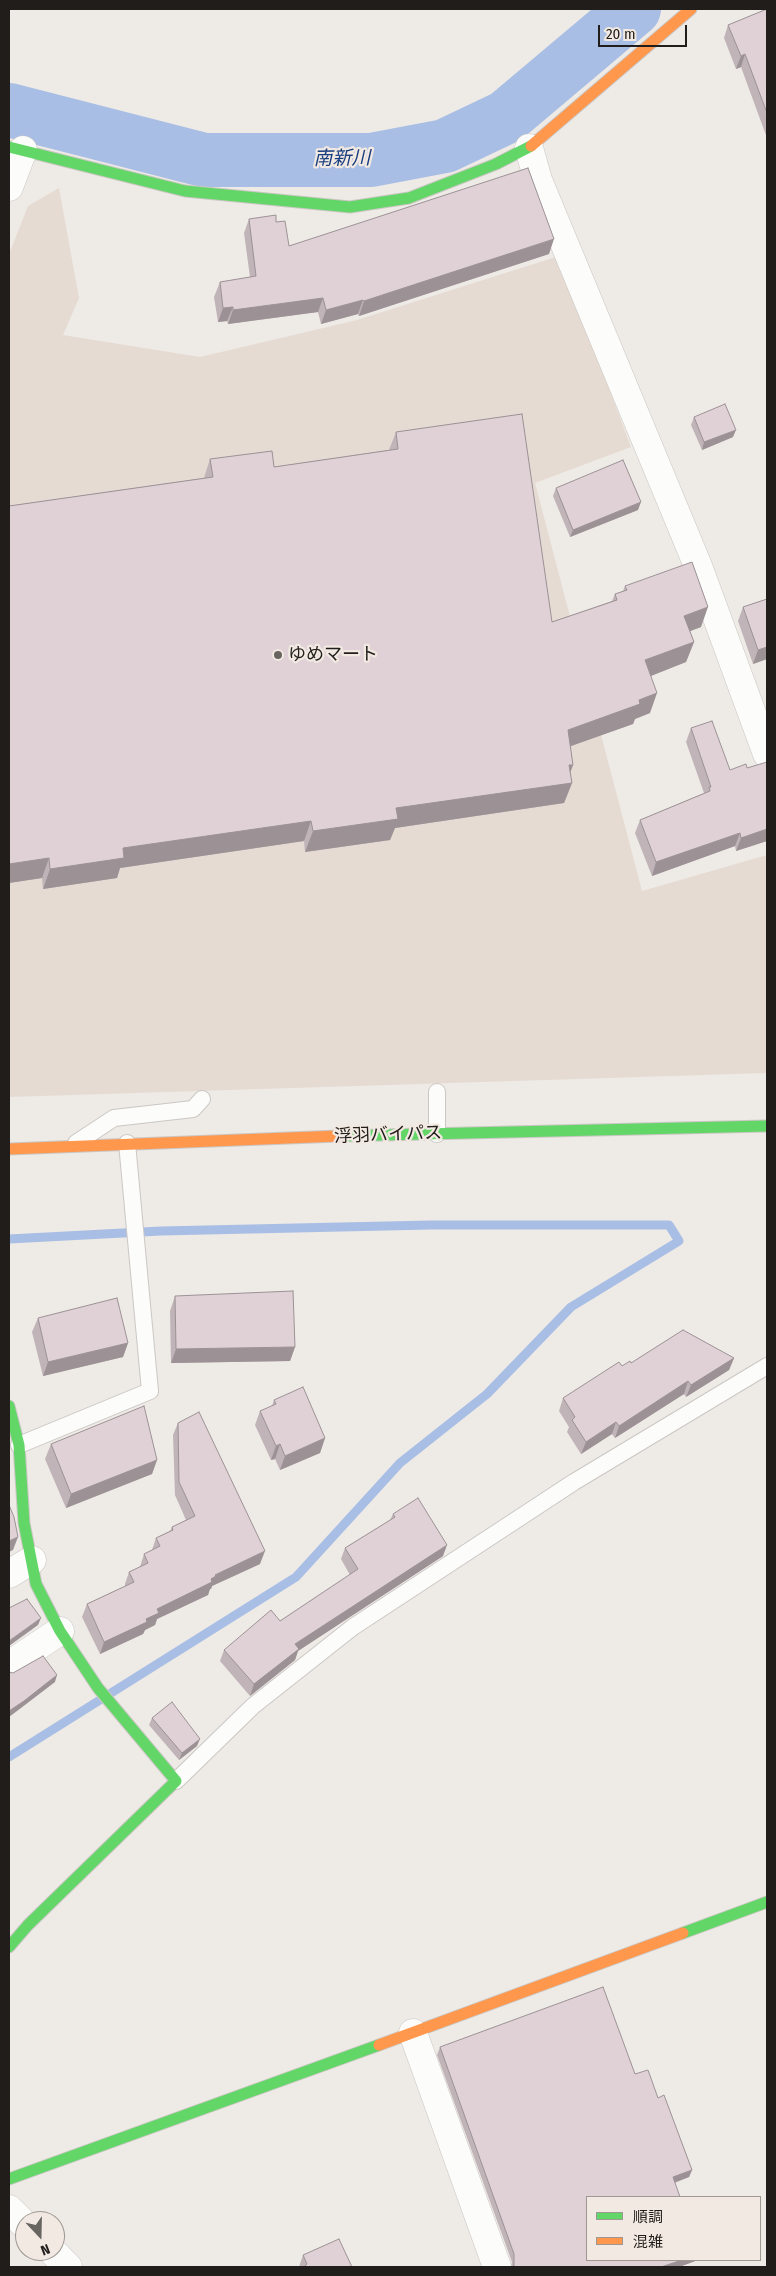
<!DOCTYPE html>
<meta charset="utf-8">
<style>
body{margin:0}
#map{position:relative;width:776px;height:2276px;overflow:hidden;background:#eeeae6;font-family:"Fira Sans Condensed","Noto Sans JP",sans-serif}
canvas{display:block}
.frame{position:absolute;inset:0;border:10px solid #201d1a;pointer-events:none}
.legend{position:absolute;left:586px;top:2196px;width:175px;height:65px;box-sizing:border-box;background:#f2e9e2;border:1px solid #9e9792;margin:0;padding:6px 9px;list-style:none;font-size:15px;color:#201d1a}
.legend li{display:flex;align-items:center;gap:10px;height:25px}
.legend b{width:25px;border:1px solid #9e9792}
.north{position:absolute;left:15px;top:2211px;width:50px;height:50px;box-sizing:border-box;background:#f2e9e2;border:1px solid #9e9792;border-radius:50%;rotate:159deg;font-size:14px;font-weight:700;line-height:20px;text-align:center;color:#201d1a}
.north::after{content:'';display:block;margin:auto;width:18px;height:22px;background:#686561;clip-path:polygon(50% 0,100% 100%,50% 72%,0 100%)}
.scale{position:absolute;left:598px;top:25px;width:89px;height:22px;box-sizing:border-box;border:2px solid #201d1a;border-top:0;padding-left:6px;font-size:15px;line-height:18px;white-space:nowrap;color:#201d1a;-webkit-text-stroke:4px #f2e9e2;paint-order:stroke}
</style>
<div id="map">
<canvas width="776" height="2276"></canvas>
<div class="frame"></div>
<ul class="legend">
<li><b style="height:6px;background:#63d668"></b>順調</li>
<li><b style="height:6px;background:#ff974d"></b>混雑</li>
</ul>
<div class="north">N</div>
<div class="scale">20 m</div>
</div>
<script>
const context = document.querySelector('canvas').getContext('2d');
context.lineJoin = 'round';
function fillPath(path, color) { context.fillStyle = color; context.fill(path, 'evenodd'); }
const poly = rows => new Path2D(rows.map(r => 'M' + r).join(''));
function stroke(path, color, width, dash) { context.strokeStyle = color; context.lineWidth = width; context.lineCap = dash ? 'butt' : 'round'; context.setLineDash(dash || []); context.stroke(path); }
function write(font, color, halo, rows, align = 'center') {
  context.font = font + ' "Fira Sans Condensed","Noto Sans JP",sans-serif'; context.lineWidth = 4.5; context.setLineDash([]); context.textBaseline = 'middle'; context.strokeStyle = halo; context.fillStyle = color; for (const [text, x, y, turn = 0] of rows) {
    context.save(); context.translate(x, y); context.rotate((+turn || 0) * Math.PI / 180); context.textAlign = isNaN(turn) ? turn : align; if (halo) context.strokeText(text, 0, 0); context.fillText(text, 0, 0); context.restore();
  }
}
fillPath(poly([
 [59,188,79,298,63,335,200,357,357,320,559,256,631,447,535,483,642,891,767,855,767,1073,9,1097,9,254,28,206]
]), '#e6dbd3');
stroke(poly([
 [9,1239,161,1231,431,1225,669,1225,679,1241,571,1307,487,1394,400,1463,296,1577,9,1757]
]), '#a8bee4', 9);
stroke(poly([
 [9,110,204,160,371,160,445,146,506,117,634,9]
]), '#a8bee4', 54);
const lane = poly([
 [437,1092,437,1134],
 [76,1143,114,1118,193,1109,202,1099],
 [19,1445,150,1391,127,1143],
 [176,1781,253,1706,353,1627,574,1482,767,1366]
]);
const street = poly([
 [529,148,538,180,698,566,767,754],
 [9,187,23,150],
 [9,1574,32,1560],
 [9,1665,60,1631],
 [413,2033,497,2267],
 [9,2209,25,2225],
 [52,2251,68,2267]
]);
const fast = poly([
 [9,147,185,191,350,207,409,198,496,164,531,146],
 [339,1136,767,1126],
 [9,1406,19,1445,24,1523,36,1584,60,1631,98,1688,176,1781,28,1925,9,1947],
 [683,1933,767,1902],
 [9,2179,379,2045]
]);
const slow = poly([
 [531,146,691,9],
 [9,1149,339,1136],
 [379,2045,683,1933]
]);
stroke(lane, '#cbc7c4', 18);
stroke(street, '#cbc7c4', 29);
stroke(fast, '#cbc7c4', 13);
stroke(slow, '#cbc7c4', 13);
stroke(lane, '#fcfcfb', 16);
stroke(street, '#fcfcfb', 28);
stroke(fast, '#63d668', 11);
stroke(slow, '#ff974d', 11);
fillPath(poly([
 [767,9,767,138,741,67,736,69,724,38,728,25],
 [249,219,276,222,289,246,549,254,359,316,358,314,321,324,318,312,228,324,227,321,218,322,214,297,220,282,250,277,244,233],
 [694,417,733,437,702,450,691,425],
 [396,432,552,622,612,601,615,594,623,591,625,586,701,627,690,631,694,642,686,662,651,676,650,713,635,719,633,724,570,746,573,765,570,772,572,783,564,803,395,828,390,840,305,852,304,841,120,868,117,878,43,889,42,878,9,883,9,506,204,478,210,459,274,467,389,450],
 [556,488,638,510,570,537,553,496],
 [767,599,767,659,753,664,738,621,743,607],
 [691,728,730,770,767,841,736,851,735,846,652,876,635,833,640,820,704,793,686,742],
 [175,1296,295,1347,290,1361,171,1363,170,1311],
 [38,1318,128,1343,123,1357,43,1376,32,1332],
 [734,1358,729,1370,686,1397,684,1394,615,1438,612,1434,581,1454,567,1432,569,1427,559,1411,563,1398,622,1366,631,1363],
 [274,1400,325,1438,320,1453,280,1470,275,1459,271,1460,255,1425,260,1411,272,1406],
 [178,1423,260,1564,212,1586,211,1589,210,1589,208,1595,157,1619,155,1625,145,1630,143,1634,100,1654,82,1617,87,1604,125,1586,125,1584,129,1572,140,1567,144,1554,152,1550,156,1538,170,1531,172,1527,186,1520,175,1495,173,1435],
 [51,1444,157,1460,152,1474,66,1508,45,1459],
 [393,1514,443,1556,298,1651,295,1660,250,1696,220,1661,224,1650,280,1621,350,1575,341,1559,345,1548,390,1520],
 [152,1718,197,1746,179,1760,149,1725],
 [440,2047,635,2074,658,2098,692,2170,689,2177,675,2183,587,2260,698,2260,679,2267,511,2267,512,2262,437,2055],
 [303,2255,352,2267,299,2267]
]), '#c0b4b8');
fillPath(poly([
 [745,54,741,67,736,69,741,56],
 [554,239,549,254,359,316,364,301],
 [323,298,318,312,228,324,233,310],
 [363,300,358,314,321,324,326,310],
 [233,307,227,321,218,322,223,308],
 [736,430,733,437,702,450,704,442],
 [641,502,638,510,570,537,573,530],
 [708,607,701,627,677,636,684,616],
 [694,642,686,662,638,681,645,660],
 [767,647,767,659,753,664,758,650],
 [657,693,650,713,635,719,633,724,560,750,568,730,639,700],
 [569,765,573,765,566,784,572,783,564,803,395,828,390,840,305,852,313,831,396,808],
 [311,821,304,841,120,868,117,878,43,889,50,869,123,848],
 [767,829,767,841,736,851,741,838],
 [740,833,735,846,652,876,656,862],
 [49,858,42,878,9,883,9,864],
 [128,1343,123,1357,43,1376,48,1362],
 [295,1347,290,1361,171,1363,176,1349],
 [734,1358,729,1370,686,1397,691,1385],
 [688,1381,684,1394,615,1438,619,1426],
 [616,1422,612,1434,581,1454,586,1442],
 [325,1438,320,1453,280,1470,285,1456],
 [280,1444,275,1459,271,1460,276,1446],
 [157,1460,152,1474,66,1508,71,1494],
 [18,1537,13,1550,9,1552,9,1541],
 [447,1545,443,1556,298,1651,295,1660,250,1696,254,1684,295,1644],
 [265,1551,260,1564,212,1586,211,1589,210,1589,208,1595,157,1619,155,1625,145,1630,143,1634,100,1654,104,1642,157,1609,211,1579,215,1575],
 [41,1618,38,1625,9,1646,9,1641],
 [57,1675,55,1682,21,1708,9,1717,9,1711],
 [200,1739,197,1746,179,1760,182,1753],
 [692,2170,689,2177,670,2184,673,2177],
 [682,2260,698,2260,679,2267,661,2267]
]), '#9c9296');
const building = poly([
 [767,9,767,113,745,54,741,56,728,25,767,9],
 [528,168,554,239,364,301,363,300,326,310,323,298,233,310,233,307,223,308,220,282,256,276,249,219,276,215,276,222,285,221,289,246,528,168],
 [725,404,736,430,704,442,694,417,725,404],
 [522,414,552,622,617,600,615,594,627,590,625,586,692,562,708,607,684,616,694,642,645,660,657,693,639,700,640,704,568,730,573,765,569,765,572,783,396,808,398,819,313,831,311,821,123,848,124,858,50,869,49,858,9,864,9,506,213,477,210,459,272,451,274,467,398,449,396,432,522,414],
 [623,460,641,502,573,530,556,488,623,460],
 [767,599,767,647,758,650,743,607,767,599],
 [712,721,730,770,746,764,747,768,767,762,767,829,741,838,740,833,656,862,640,820,710,791,709,787,711,787,691,728,712,721],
 [293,1291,295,1347,176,1349,175,1296,293,1291],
 [117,1298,128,1343,48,1362,38,1318,117,1298],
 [683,1330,734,1358,691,1385,688,1381,619,1426,616,1422,586,1442,572,1420,575,1417,563,1398,619,1362,622,1366,630,1361,631,1363,683,1330],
 [303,1387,325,1438,285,1456,280,1444,276,1446,260,1411,276,1404,274,1400,303,1387],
 [144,1406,157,1460,71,1494,51,1444,144,1406],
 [199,1412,265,1551,215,1575,216,1576,211,1579,212,1582,157,1609,159,1613,146,1619,147,1622,104,1642,87,1604,134,1582,129,1572,148,1563,144,1554,160,1546,156,1538,173,1530,172,1527,195,1516,179,1482,178,1423,199,1412],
 [418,1498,447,1545,295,1644,299,1649,254,1684,224,1650,271,1610,280,1621,358,1569,345,1548,395,1517,393,1514,418,1498],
 [9,1505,14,1517,18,1537,9,1541,9,1505],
 [27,1599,41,1618,9,1641,9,1608,27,1599],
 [43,1656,57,1675,24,1701,9,1711,9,1672,13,1673,43,1656],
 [172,1702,200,1739,182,1753,152,1718,172,1702],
 [603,1987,635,2074,648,2070,658,2098,664,2095,692,2170,673,2177,680,2197,587,2197,587,2260,682,2260,661,2267,514,2267,514,2254,440,2047,603,1987],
 [339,2239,352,2267,304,2267,307,2264,303,2255,339,2239]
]);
fillPath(building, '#dfd1d6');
stroke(building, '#9c9296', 1);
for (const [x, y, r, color] of [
 [278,655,5,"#686561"]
]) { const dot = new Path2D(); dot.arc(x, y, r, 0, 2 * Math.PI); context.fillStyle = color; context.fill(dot); stroke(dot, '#f2e9e2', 2); }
write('18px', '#201d1a', '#f2e9e2', [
 ["ゆめマート",288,655]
], 'left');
write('18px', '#201d1a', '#f2e9e2', [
 ["浮羽バイパス",388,1135,-2]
]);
write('italic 19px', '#163d7f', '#f2e9e2', [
 ["南新川",342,159,-1]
]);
</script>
